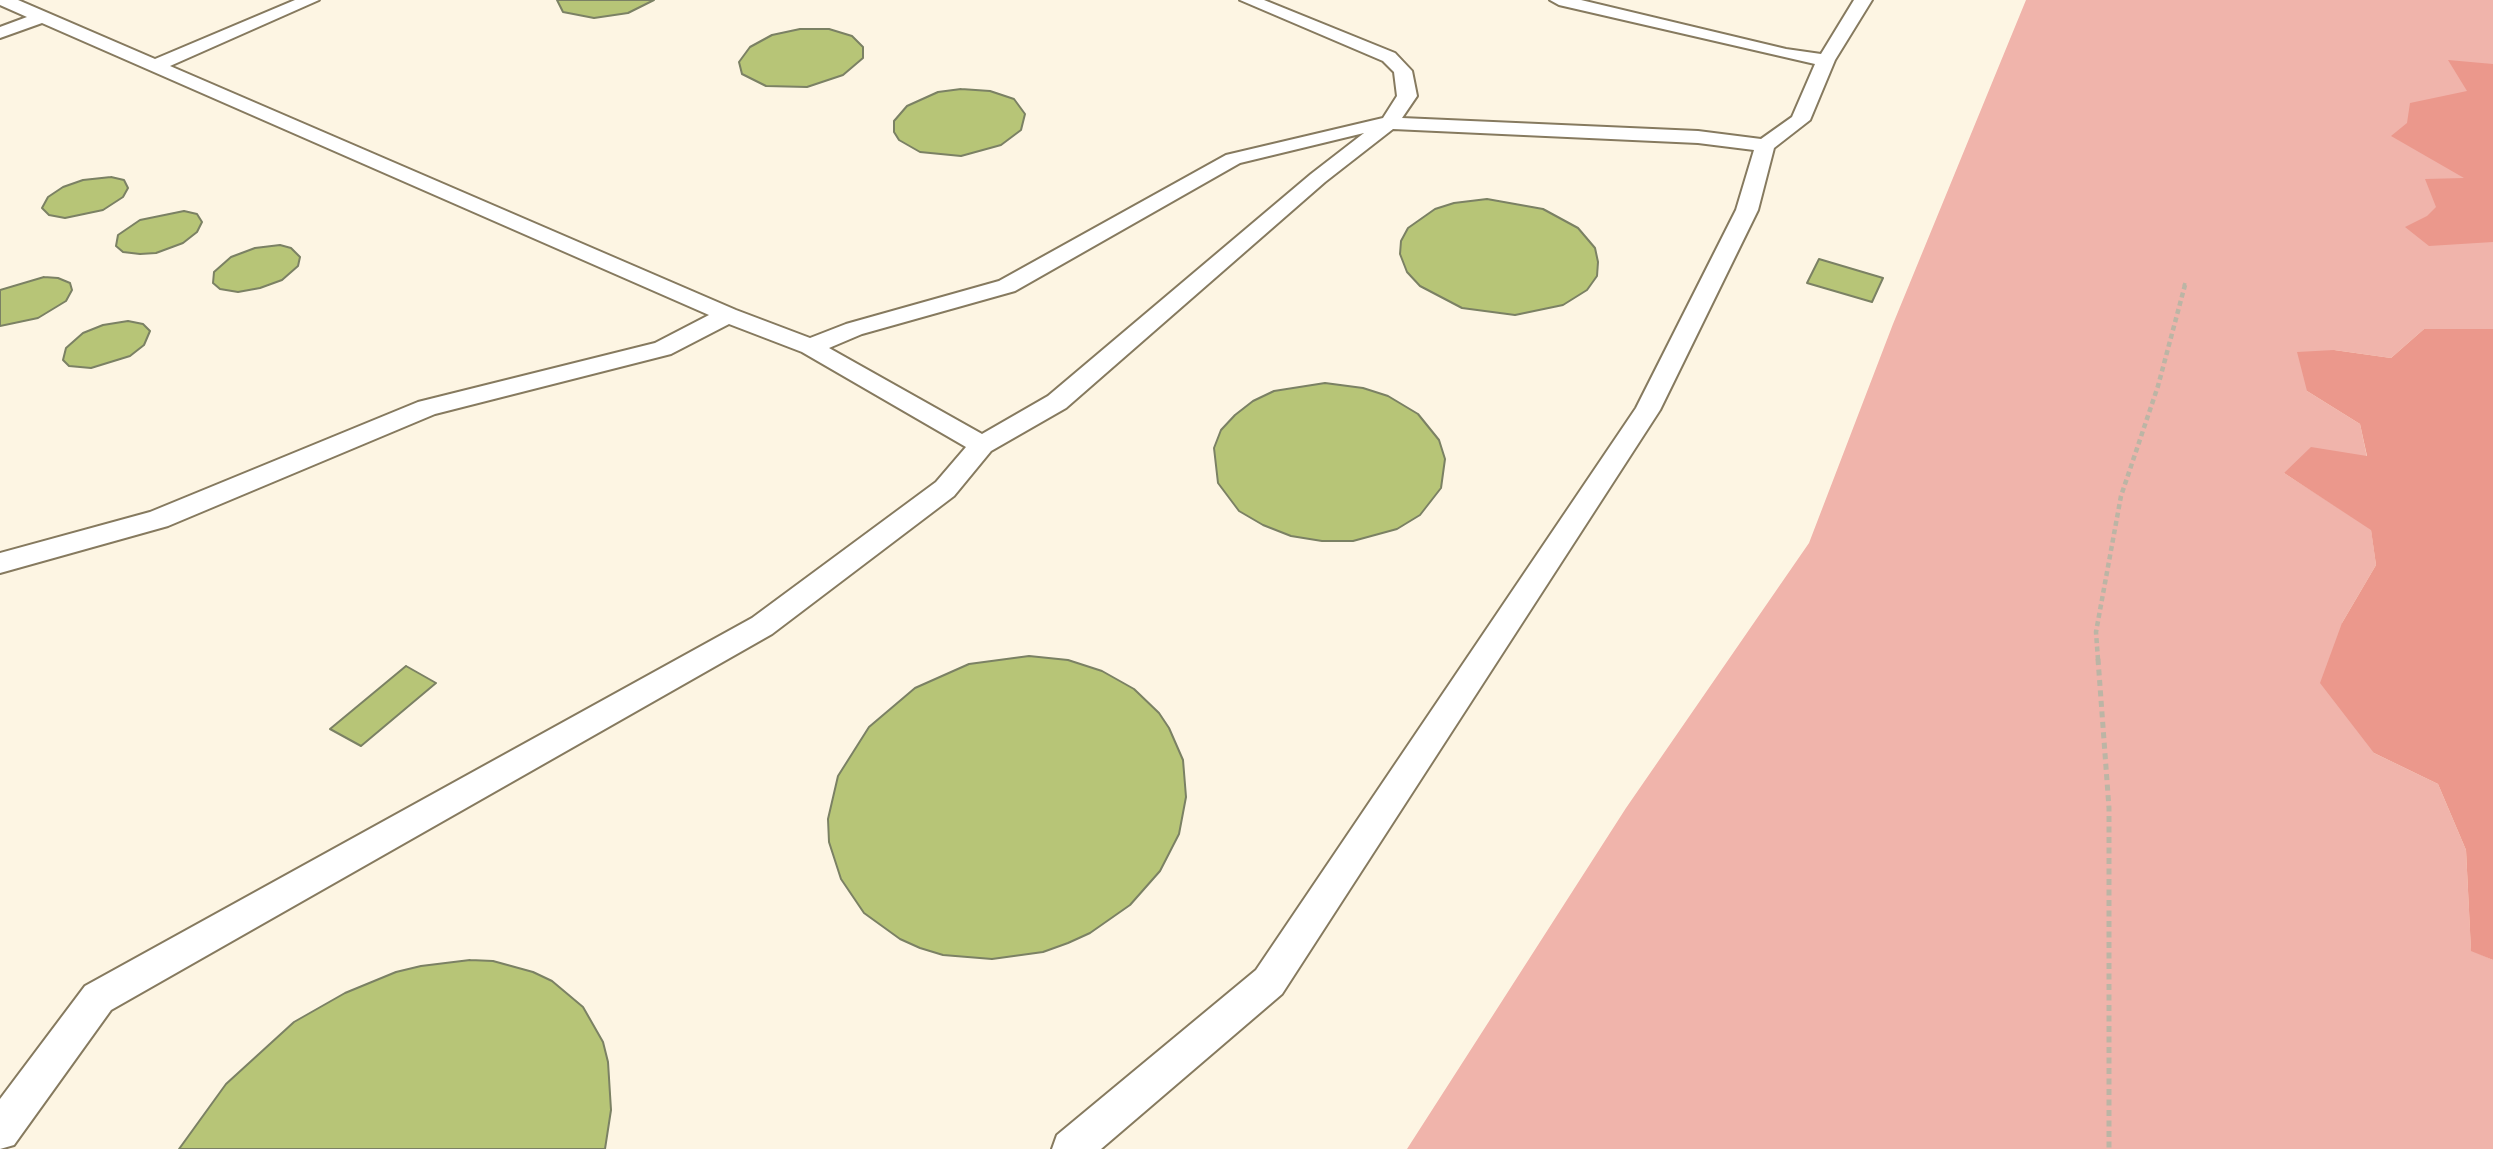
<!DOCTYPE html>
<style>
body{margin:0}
canvas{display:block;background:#fdf5e3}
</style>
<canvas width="2493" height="1149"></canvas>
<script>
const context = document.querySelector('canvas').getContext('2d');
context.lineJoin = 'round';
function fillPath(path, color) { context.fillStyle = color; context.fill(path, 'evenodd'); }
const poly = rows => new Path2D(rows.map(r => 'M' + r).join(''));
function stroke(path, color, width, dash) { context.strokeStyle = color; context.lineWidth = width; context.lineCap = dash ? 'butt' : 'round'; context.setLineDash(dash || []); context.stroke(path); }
fillPath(poly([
 [2026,0,2493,0,2493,329,2424,329,2391,358,2334,350,2307,391,2360,424,2367,457,2284,473,2371,529,2376,565,2342,623,2374,753,2438,784,2466,850,2471,950,2493,960,2493,1149,1407,1149,1626,808,1809,543,1893,324]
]), '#f0b4ab');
fillPath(poly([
 [2448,60,2493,64,2493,242,2429,246,2405,227,2427,216,2436,207,2425,179,2464,178,2391,136,2407,123,2410,103,2467,91],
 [2424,329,2493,329,2493,960,2471,951,2466,850,2438,784,2374,753,2320,683,2342,623,2376,565,2371,530,2284,473,2311,447,2367,456,2360,424,2307,391,2297,352,2334,350,2391,358]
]), '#eb988c');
const building = poly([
 [557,0,654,0,628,13,594,18,563,12,557,0],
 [800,29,829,29,852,36,863,47,863,58,843,75,807,87,766,86,742,74,739,62,750,47,772,35,800,29],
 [961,89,990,91,1014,99,1025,114,1021,130,1001,145,961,156,920,152,899,140,894,132,894,121,907,106,938,92,961,89],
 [111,177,124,180,128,188,123,197,103,210,65,218,49,215,42,208,48,197,63,187,83,180,111,177],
 [1487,199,1543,209,1578,228,1595,248,1598,262,1597,276,1587,290,1563,305,1515,315,1462,308,1420,286,1407,272,1400,254,1401,241,1408,228,1435,209,1454,203,1487,199],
 [184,211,197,214,202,222,197,232,183,243,156,253,140,254,123,252,116,246,118,235,140,220,184,211],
 [280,245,291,248,300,257,298,266,282,280,260,288,238,292,220,289,213,283,214,272,231,257,255,248,280,245],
 [1819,259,1883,278,1872,302,1807,283,1819,259],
 [44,277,58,278,70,283,72,290,66,301,38,318,0,326,0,290,44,277],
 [128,321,143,324,150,331,144,345,130,356,91,368,69,366,63,360,66,348,83,333,103,325,128,321],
 [1325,383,1363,388,1388,396,1418,414,1439,440,1445,459,1441,488,1420,515,1397,529,1353,541,1322,541,1291,536,1263,525,1239,511,1218,483,1214,448,1221,430,1235,415,1253,401,1274,391,1325,383],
 [1029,656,1068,660,1102,671,1134,689,1159,713,1169,728,1183,760,1186,797,1179,834,1160,871,1130,905,1090,933,1068,943,1043,952,992,959,943,955,920,948,900,939,864,913,841,879,829,842,828,819,838,776,869,727,915,688,969,664,1029,656],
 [406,666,436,683,361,746,330,729,406,666],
 [470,960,493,961,533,972,552,981,583,1007,603,1042,608,1062,611,1110,605,1149,179,1149,226,1084,294,1022,345,993,396,972,421,966,470,960]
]);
fillPath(building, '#b7c577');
stroke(building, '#7b8164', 2);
const service = poly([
 [0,0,18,0,155,59,295,0,319,0,170,66,736,310,810,338,846,324,999,281,1226,155,1383,118,1397,96,1394,72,1383,61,1240,0,1264,0,1395,53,1412,71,1417,96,1402,118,1698,131,1761,139,1792,117,1815,64,1559,5,1550,0,1581,0,1786,49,1821,54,1854,0,1872,0,1835,60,1810,120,1774,148,1758,210,1660,410,1282,994,1101,1149,1052,1149,1057,1135,1256,970,1636,408,1736,210,1754,150,1698,143,1393,129,1325,182,1066,408,991,451,954,496,772,634,111,1010,14,1145,0,1149,0,1099,85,986,752,618,936,482,966,447,802,352,729,324,671,354,435,414,168,526,0,573,0,553,150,512,418,402,655,343,709,315,42,23,0,38,0,27,27,17,0,5,0,0],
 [1364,133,1311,174,1048,396,982,434,829,348,862,334,1015,291,1240,163,1364,133]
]);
stroke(service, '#867a5f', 4);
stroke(poly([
 [2184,286,2185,283]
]), '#bcb5a5', 3.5, [3.5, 2.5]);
stroke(poly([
 [2098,660,2096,632,2121,496,2158,386,2185,285]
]), '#bcb5a5', 4.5, [5, 3.5]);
stroke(poly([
 [2098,659,2109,808,2109,1149]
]), '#bcb5a5', 5, [6, 4.5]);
fillPath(service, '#fff');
</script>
